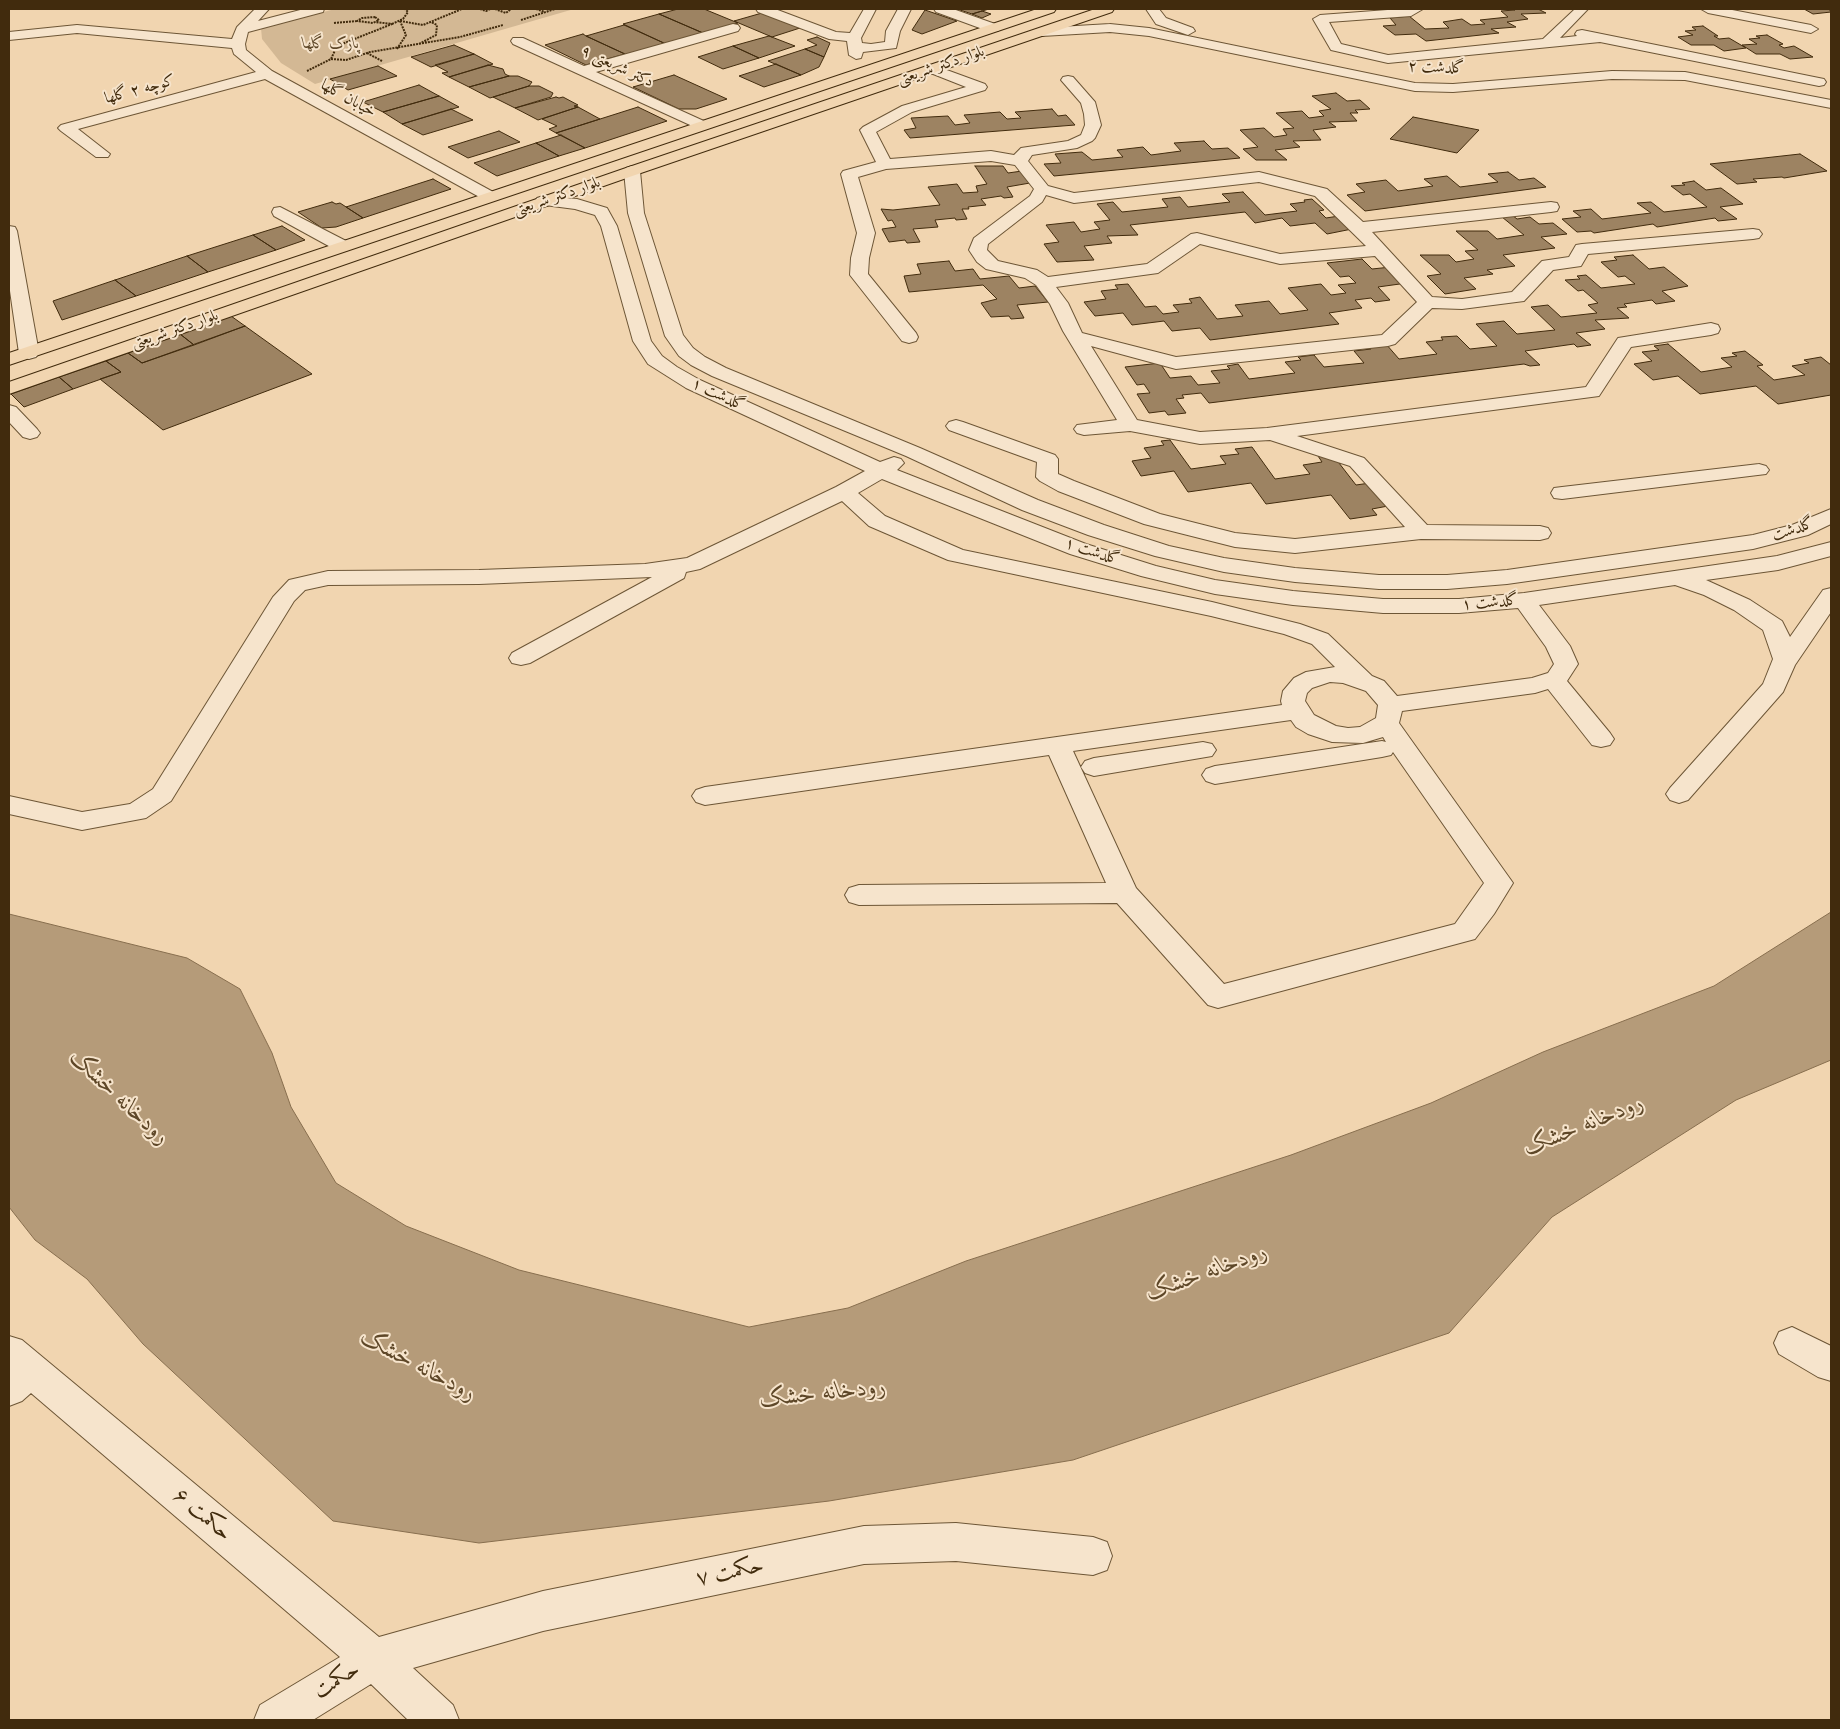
<!DOCTYPE html>
<meta charset="utf-8">
<style>
body{margin:0}
#map{position:relative;width:1840px;height:1729px;overflow:hidden;background:#f1d5b0;font-family:Cardo,serif}
canvas{display:block}
.frame{position:absolute;inset:0;border:10px solid #412b0d;pointer-events:none}
</style>
<div id="map">
<canvas width="1840" height="1729"></canvas>
<div class="frame"></div>
</div>
<script>
const context = document.querySelector('canvas').getContext('2d');
context.lineJoin = 'round';
function fillPath(path, color) { context.fillStyle = color; context.fill(path, 'evenodd'); }
const poly = rows => new Path2D(rows.map(r => 'M' + r).join(''));
function stroke(path, color, width, dash) { context.strokeStyle = color; context.lineWidth = width; context.lineCap = dash ? 'butt' : 'round'; context.setLineDash(dash || []); context.stroke(path); }
function write(font, color, halo, rows, align = 'center') {
  context.font = font + ' Cardo,Amiri,serif'; context.lineWidth = 4; context.setLineDash([]); context.textBaseline = 'middle'; context.strokeStyle = halo; context.fillStyle = color; for (const [text, x, y, turn = 0] of rows) {
    context.save(); context.translate(x, y); context.rotate((+turn || 0) * Math.PI / 180); context.textAlign = isNaN(turn) ? turn : align; if (halo) context.strokeText(text, 0, 0); context.fillText(text, 0, 0); context.restore();
  }
}
fillPath(poly([
 [335,9,574,9,315,84,281,63,262,39,261,28]
]), '#d3b894');
const water = poly([
 [1831,912,1831,1060,1736,1100,1552,1217,1449,1333,1073,1460,829,1501,479,1543,333,1521,143,1344,87,1279,35,1240,9,1207,9,914,187,958,240,989,272,1053,291,1107,336,1183,406,1226,519,1270,749,1327,848,1308,966,1261,1291,1155,1431,1103,1543,1052,1714,986,1831,912]
]);
fillPath(water, '#b59b79');
stroke(water, '#876e4e', 1);
const building = poly([
 [678,9,704,9,738,23,703,33,659,14,678,9],
 [957,9,989,9,972,14,957,9],
 [1513,9,1538,9,1546,13,1521,14,1528,19,1507,22,1516,27,1491,29,1499,33,1426,41,1416,34,1395,35,1383,26,1396,25,1390,18,1409,16,1425,29,1449,28,1443,22,1462,19,1471,25,1485,24,1480,20,1508,17,1501,11,1515,10,1513,9],
 [1804,9,1829,9,1831,12,1813,14,1804,9],
 [925,10,957,21,922,34,912,30,925,10],
 [982,11,991,14,982,18,972,14,982,11],
 [762,13,800,28,772,37,734,21,762,13],
 [659,14,703,33,666,44,623,24,659,14],
 [624,25,666,44,627,55,586,36,624,25],
 [1703,26,1718,36,1714,36,1719,39,1729,38,1746,48,1724,51,1714,45,1691,45,1678,37,1693,35,1685,31,1696,30,1692,27,1703,26],
 [583,34,586,36,625,54,586,65,545,45,583,34],
 [1767,35,1783,44,1779,45,1784,48,1794,46,1813,57,1790,59,1780,54,1756,54,1742,45,1757,44,1749,39,1760,38,1756,36,1767,35],
 [769,36,795,46,759,58,733,46,769,36],
 [817,37,830,43,824,57,805,49,817,45,807,40,817,37],
 [454,45,474,54,431,67,411,57,454,45],
 [733,46,759,58,723,69,698,57,733,46],
 [805,49,824,57,819,67,801,75,768,61,805,49],
 [474,54,493,64,449,77,442,73,448,72,435,65,474,54],
 [776,64,801,75,764,87,739,76,776,64],
 [488,65,503,69,505,74,509,76,469,87,449,77,488,65],
 [378,66,397,76,348,90,330,79,378,66],
 [674,75,727,99,696,109,679,109,633,87,674,75],
 [509,76,518,76,532,82,529,86,490,98,469,87,509,76],
 [419,85,439,96,383,112,363,102,419,85],
 [529,86,539,86,553,93,551,97,515,108,493,97,529,86],
 [1336,93,1347,101,1360,100,1370,109,1355,110,1358,113,1350,113,1357,121,1329,122,1336,127,1313,130,1321,140,1293,141,1300,147,1275,150,1287,160,1256,160,1243,149,1258,147,1240,130,1264,128,1274,137,1287,135,1283,129,1294,128,1276,113,1302,111,1309,118,1324,116,1319,111,1331,109,1312,96,1336,93],
 [439,96,459,107,402,124,383,112,439,96],
 [556,97,559,98,563,97,578,105,574,106,578,107,538,120,515,108,556,97],
 [578,107,600,119,556,133,549,129,557,126,542,119,578,107],
 [638,107,667,121,585,148,556,133,638,107],
 [451,109,473,120,423,135,402,124,451,109],
 [1052,109,1058,116,1066,115,1075,125,910,138,904,130,916,128,911,118,948,116,955,125,970,123,964,115,1000,112,1007,119,1021,118,1015,112,1052,109],
 [1413,117,1479,130,1457,153,1390,139,1413,117],
 [499,131,520,142,468,158,448,147,499,131],
 [561,135,585,148,559,156,536,143,561,135],
 [1204,141,1212,149,1228,148,1240,158,1054,176,1044,164,1061,163,1055,154,1082,152,1092,160,1123,157,1117,150,1143,147,1151,155,1181,151,1174,143,1204,141],
 [536,143,559,156,497,176,474,163,536,143],
 [1800,154,1827,171,1784,178,1782,177,1753,179,1757,182,1737,184,1710,164,1800,154],
 [975,166,1003,166,1008,173,1022,171,1030,183,1007,187,1013,197,1004,198,1001,196,981,199,986,205,968,207,969,209,962,209,967,219,956,220,955,218,935,220,938,227,913,229,920,242,907,243,905,240,889,242,882,229,896,227,892,220,888,221,881,209,893,210,940,205,928,187,957,184,963,193,978,192,976,186,987,184,975,166],
 [1508,172,1519,180,1534,178,1546,187,1365,211,1347,195,1365,192,1356,184,1386,180,1398,191,1433,186,1424,179,1447,176,1460,187,1498,182,1488,174,1508,172],
 [433,179,451,189,363,218,346,207,433,179],
 [1694,181,1706,190,1721,188,1743,204,1720,207,1737,219,1718,221,1715,218,1657,227,1653,224,1594,233,1591,231,1577,232,1562,219,1581,217,1573,211,1591,209,1602,219,1651,213,1637,203,1651,202,1664,212,1707,207,1690,194,1683,195,1671,186,1685,185,1682,183,1694,181],
 [1243,192,1265,215,1297,211,1290,204,1305,202,1304,200,1312,199,1324,210,1319,211,1326,218,1339,216,1352,229,1327,234,1315,223,1290,226,1282,218,1255,223,1245,212,1130,225,1138,235,1107,236,1112,243,1084,246,1094,260,1057,262,1044,244,1059,242,1046,225,1074,222,1081,232,1100,229,1094,222,1110,220,1097,204,1113,202,1122,212,1168,207,1162,199,1180,197,1188,207,1230,202,1222,194,1243,192],
 [332,202,336,204,340,203,363,218,336,227,322,228,298,212,332,202],
 [1512,215,1517,219,1530,217,1539,224,1553,223,1567,234,1541,237,1555,248,1503,255,1515,266,1487,270,1493,274,1464,278,1476,289,1445,294,1427,276,1441,274,1420,255,1449,255,1456,262,1474,259,1465,251,1478,250,1456,231,1488,231,1497,239,1524,235,1502,217,1512,215],
 [282,226,305,240,276,250,253,235,282,226],
 [253,235,276,250,208,272,187,256,253,235],
 [1633,255,1649,269,1664,267,1688,286,1662,291,1675,301,1656,304,1652,300,1624,304,1627,307,1617,308,1629,318,1595,320,1605,329,1576,333,1591,345,1577,347,1574,344,1525,351,1540,365,1530,366,1524,364,1209,403,1201,393,1182,395,1184,398,1176,399,1186,413,1168,415,1165,411,1149,413,1137,394,1150,393,1144,384,1137,385,1125,367,1160,363,1170,378,1191,376,1198,385,1220,383,1211,371,1230,369,1227,366,1238,364,1249,379,1295,373,1285,362,1301,360,1298,357,1314,355,1324,367,1364,363,1354,351,1371,349,1369,346,1386,344,1399,359,1437,354,1426,342,1443,340,1441,337,1457,336,1470,349,1497,346,1476,324,1504,321,1517,334,1555,330,1531,307,1548,305,1561,317,1597,313,1588,305,1598,303,1583,290,1578,291,1565,280,1580,279,1577,276,1586,275,1601,288,1635,284,1625,276,1618,277,1601,262,1617,260,1614,257,1633,255],
 [187,256,208,272,136,296,115,280,187,256],
 [1362,259,1372,269,1391,267,1407,283,1378,287,1390,300,1375,302,1371,298,1355,300,1362,308,1329,313,1339,324,1210,340,1200,328,1172,331,1164,321,1132,325,1123,313,1095,316,1084,302,1106,299,1101,291,1118,289,1115,285,1128,284,1145,307,1156,306,1163,314,1179,312,1173,305,1192,303,1189,299,1200,297,1217,319,1243,316,1235,305,1269,301,1280,314,1308,310,1288,288,1321,284,1331,295,1346,293,1338,285,1356,283,1349,276,1340,277,1327,263,1362,259],
 [949,261,955,271,973,269,980,279,1009,276,1019,288,1035,286,1048,302,1017,305,1024,318,1011,319,1009,316,991,317,981,303,997,299,983,285,909,292,904,276,921,274,917,264,949,261],
 [115,280,136,296,62,320,53,301,115,280],
 [231,316,245,326,194,345,180,334,231,316],
 [245,326,312,374,163,430,100,379,121,372,106,361,128,353,142,363,245,326],
 [180,334,194,345,142,363,128,353,180,334],
 [1668,344,1701,372,1732,367,1721,358,1737,356,1732,353,1745,351,1763,365,1757,366,1774,380,1805,375,1792,366,1809,363,1804,360,1821,357,1831,365,1831,395,1778,404,1756,386,1700,394,1678,376,1653,380,1634,364,1652,361,1642,352,1659,350,1654,346,1668,344],
 [106,361,121,372,73,389,59,377,106,361],
 [59,377,73,389,24,407,11,394,59,377],
 [1170,440,1191,469,1226,464,1220,456,1239,454,1235,449,1252,447,1275,479,1310,474,1303,465,1322,462,1318,456,1332,454,1356,485,1370,483,1388,506,1372,509,1377,515,1350,519,1331,495,1266,504,1251,483,1188,492,1174,471,1141,476,1132,461,1151,458,1144,448,1164,445,1161,441,1170,440]
]);
fillPath(building, '#9d8362');
stroke(building, '#412b0d', 1);
const minor = poly([
 [255,9,269,9,258,21,304,9,324,9,323,12,248,32,245,44,246,50,272,71,495,193,497,196,495,199,483,199,265,79,78,129,110,154,108,157,96,157,61,131,58,128,61,125,256,72,234,54,232,48,77,33,9,40,9,32,77,25,232,39,237,27,255,9],
 [756,9,775,9,836,32,850,33,864,9,876,9,861,38,862,43,871,44,885,42,886,31,898,9,911,9,900,31,896,48,863,52,861,58,856,59,849,55,847,41,829,39,758,12,756,9],
 [934,9,953,9,998,25,1000,28,998,31,988,31,936,12,934,9],
 [1146,9,1159,9,1166,18,1193,28,1195,31,1188,35,1156,24,1146,9],
 [1401,9,1423,9,1411,16,1329,22,1341,44,1388,55,1543,39,1575,9,1588,9,1560,38,1577,36,1575,34,1577,31,1582,30,1819,78,1824,79,1826,82,1824,85,1819,86,1600,42,1388,63,1331,50,1313,19,1320,15,1401,9],
 [1701,9,1727,9,1811,25,1818,29,1811,33,1708,13,1701,9],
 [733,24,738,25,740,28,738,31,596,72,706,122,709,125,706,128,701,130,513,44,511,41,513,38,523,38,584,66,733,24],
 [1110,24,1149,28,1415,83,1453,84,1612,71,1685,72,1831,100,1831,108,1685,80,1612,79,1453,92,1415,91,1149,36,1110,32,1042,36,1035,32,1042,28,1110,24],
 [933,65,985,84,987,87,985,90,912,112,876,132,890,159,991,151,1014,155,1021,148,1068,141,1081,135,1085,125,1084,114,1081,103,1061,80,1063,77,1068,76,1073,77,1095,102,1101,125,1095,138,1092,141,1077,148,1032,155,1028,161,1048,186,1074,193,1259,172,1327,189,1363,222,1551,202,1557,203,1559,207,1557,211,1551,212,1372,232,1432,297,1462,299,1512,292,1542,261,1569,257,1576,245,1582,244,1753,229,1759,230,1762,234,1759,238,1753,239,1588,254,1581,266,1553,270,1524,301,1462,309,1432,308,1395,344,1388,346,1176,369,1091,346,1137,420,1200,432,1267,428,1586,387,1618,338,1711,323,1718,325,1720,329,1718,333,1711,335,1631,347,1599,396,1297,436,1364,458,1427,525,1540,526,1548,528,1551,533,1548,538,1540,540,1421,539,1295,553,1235,547,1144,524,1058,491,1040,481,1036,477,1037,462,949,430,946,426,949,422,956,420,963,422,1055,455,1058,459,1058,474,1074,481,1160,514,1235,533,1295,539,1405,527,1350,466,1270,440,1200,444,1130,431,1084,435,1077,433,1074,429,1077,425,1117,420,1063,331,1050,304,1036,285,1025,278,986,269,977,262,969,250,974,238,1030,196,1034,189,1015,165,991,161,886,169,858,177,875,233,869,258,868,274,916,333,918,337,916,341,909,343,902,341,850,275,851,258,857,233,841,174,843,171,876,162,860,130,863,127,902,106,966,87,928,72,926,69,928,66,933,65],
 [1259,182,1315,196,1366,246,1280,254,1197,233,1191,234,1147,264,1048,277,1037,270,998,261,987,250,988,244,1042,202,1046,195,1074,203,1259,182],
 [1200,244,1280,264,1375,256,1417,302,1382,335,1176,357,1082,333,1068,303,1056,287,1158,273,1200,244],
 [632,166,638,168,640,171,644,213,683,335,693,348,705,357,726,368,920,448,1038,500,1104,525,1169,546,1224,558,1295,568,1379,575,1447,575,1507,570,1753,535,1792,525,1831,509,1831,524,1808,535,1753,549,1507,584,1447,589,1379,589,1295,582,1224,572,1155,556,1088,535,1022,510,906,456,712,376,691,365,679,356,665,336,628,213,624,171,626,168,632,166],
 [543,196,577,199,607,208,617,226,651,341,662,356,677,367,700,380,880,462,894,457,901,459,904,463,897,470,1086,544,1156,566,1215,580,1293,591,1383,599,1459,599,1524,593,1777,556,1831,542,1831,556,1778,570,1706,580,1750,600,1782,621,1790,637,1823,590,1831,588,1831,612,1795,665,1783,692,1688,800,1679,803,1670,800,1666,794,1670,788,1763,684,1773,659,1763,630,1734,610,1704,595,1675,585,1539,605,1570,646,1578,664,1567,681,1610,733,1614,739,1610,745,1601,747,1592,745,1548,689,1535,693,1402,711,1399,723,1513,883,1494,914,1475,939,1218,1008,1208,1005,1117,903,859,905,849,902,845,895,849,888,859,885,1106,883,1049,755,705,805,696,802,692,796,696,790,705,787,1282,705,1281,701,1283,691,1294,678,1306,672,1335,667,1312,644,1284,634,1211,616,948,560,869,526,842,501,700,569,686,572,684,578,530,663,521,665,512,663,509,658,512,653,652,577,479,584,328,585,305,590,294,601,171,801,146,818,82,830,9,814,9,796,82,812,130,804,153,789,273,597,289,580,328,571,479,570,645,564,687,558,836,487,865,471,686,388,648,364,633,341,601,226,595,215,575,209,537,204,535,201,537,198,543,196],
 [882,479,1070,554,1141,576,1215,594,1293,605,1383,613,1459,613,1518,608,1546,647,1554,664,1548,673,1532,678,1397,696,1384,681,1372,676,1328,634,1300,624,1212,602,963,550,885,516,858,493,882,479],
 [1330,682,1343,683,1366,691,1378,705,1376,718,1360,727,1348,728,1336,726,1314,715,1305,701,1307,693,1312,688,1330,682],
 [1291,720,1296,727,1308,734,1332,742,1363,743,1383,737,1386,742,1382,741,1215,766,1206,769,1202,775,1206,781,1215,784,1382,757,1391,755,1393,752,1484,883,1455,924,1224,984,1136,888,1073,751,1291,720],
 [280,207,348,242,351,246,348,250,342,251,336,250,274,216,272,212,274,208,280,207],
 [9,226,15,227,17,231,39,353,36,357,29,359,22,357,19,353,9,284,9,226],
 [9,405,16,407,37,429,40,433,37,437,30,439,23,437,9,422,9,405],
 [1759,464,1766,466,1769,470,1766,474,1562,499,1554,498,1551,493,1554,488,1562,487,1759,464],
 [1203,742,1212,744,1216,750,1212,756,1094,776,1085,773,1081,767,1085,761,1094,758,1203,742],
 [1792,1327,1831,1346,1831,1381,1818,1377,1779,1354,1774,1343,1779,1332,1792,1327],
 [9,1336,22,1340,379,1637,543,1591,864,1526,956,1523,1093,1537,1107,1542,1112,1556,1107,1570,1093,1575,956,1561,864,1564,543,1631,413,1668,453,1705,459,1720,408,1720,371,1684,313,1720,254,1720,260,1705,340,1657,31,1393,22,1401,9,1406,9,1336]
]);
const major = poly([
 [1037,9,1056,9,1054,12,9,365,9,353,1037,9],
 [1095,9,1114,9,1112,12,638,174,9,394,9,382,626,168,1095,9]
]);
stroke(minor, '#6d5636', 2);
stroke(major, '#412b0d', 2);
stroke(poly([
 [480,9,486,11,490,9],
 [495,9,506,13,511,9],
 [536,9,545,12],
 [375,17,379,20,373,23,357,21,362,18,375,17],
 [521,20,555,9],
 [400,21,423,25,462,9],
 [334,23,357,21],
 [392,24,403,19,408,12,405,9],
 [419,44,436,35,437,25,431,22],
 [397,49,406,35,400,21],
 [367,53,382,61],
 [331,59,346,60,370,52,460,37,503,25],
 [307,71,331,59,337,46,392,24,375,22]
]), '#412b0d', 2, [2, 1]);
fillPath(minor, '#f6e4cc');
fillPath(major, '#f1d5b0');
write('italic 16px', '#5e4728', '#f6e4cc', [
 ["پارک گلها",331,44]
]);
write('16px', '#412b0d', '#f6e4cc', [
 ["بلوار دکتر شریعتی",941,66,-19],
 ["دکتر شریعتی ۹",617,67,25],
 ["گلدشت ۲",1436,68,2],
 ["کوچه ۲ گلها",140,90,-15],
 ["خیابان گلها",348,99,29],
 ["بلوار دکتر شریعتی",557,197,-19],
 ["بلوار دکتر شریعتی",175,330,-19],
 ["گلدشت ۱",718,395,25],
 ["گلدشت",1793,530,-18],
 ["گلدشت ۱",1092,552,18],
 ["گلدشت ۱",1490,603,-5]
]);
write('22px', '#412b0d', '#f6e4cc', [
 ["۶ حکمت",202,1515,40],
 ["۷ حکمت",730,1573,-12],
 ["حکمت",337,1681,-32]
]);
write('italic 24px', '#5e4728', '#f6e4cc', [
 ["رودخانه خشک",119,1098,43],
 ["رودخانه خشک",1584,1126,-22],
 ["رودخانه خشک",1207,1273,-20],
 ["رودخانه خشک",418,1366,28],
 ["رودخانه خشک",823,1394,-6]
]);
</script>
